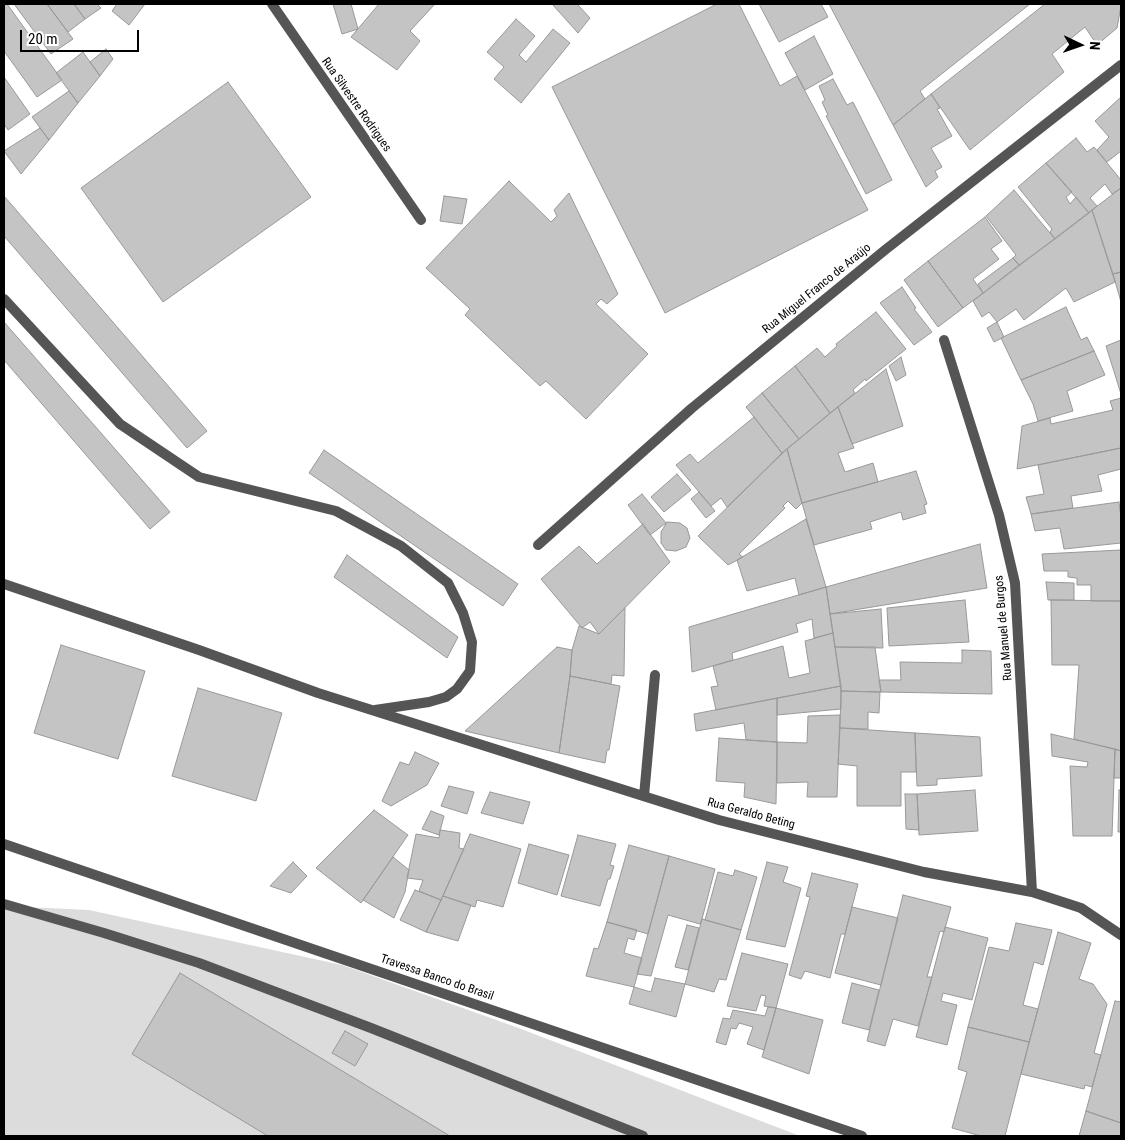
<!DOCTYPE html>
<meta charset="utf-8">
<style>
body{margin:0}
#map{position:relative;width:1125px;height:1140px;overflow:hidden;background:#fff;font-family:"Roboto Condensed",sans-serif}
canvas{display:block}
.frame{position:absolute;inset:0;border:5px solid #000;pointer-events:none}
.north{position:absolute;left:1055px;top:20px;width:50px;height:50px;-webkit-text-stroke:4px #fff;paint-order:stroke;rotate:93deg;font-size:14px;font-weight:700;line-height:20px;text-align:center;color:#000}
.north::after{content:'';display:block;margin:auto;width:18px;height:22px;background:#000;clip-path:polygon(50% 0,100% 100%,50% 72%,0 100%)}
.scale{position:absolute;left:20px;top:30px;width:119px;height:22px;box-sizing:border-box;border:2px solid #000;border-top:0;padding-left:6px;font-size:15px;line-height:18px;white-space:nowrap;color:#000;-webkit-text-stroke:4px #fff;paint-order:stroke}
</style>
<div id="map">
<canvas width="1125" height="1140"></canvas>
<div class="frame"></div>
<div class="north">N</div>
<div class="scale">20 m</div>
</div>
<script>
const context = document.querySelector('canvas').getContext('2d');
context.lineJoin = 'round';
function fillPath(path, color) { context.fillStyle = color; context.fill(path, 'evenodd'); }
const poly = rows => new Path2D(rows.map(r => 'M' + r).join(''));
function stroke(path, color, width, dash) { context.strokeStyle = color; context.lineWidth = width; context.lineCap = dash ? 'butt' : 'round'; context.setLineDash(dash || []); context.stroke(path); }
function write(font, color, halo, rows, align = 'center') {
  context.font = font + ' "Roboto Condensed",sans-serif'; context.lineWidth = 4; context.setLineDash([]); context.textBaseline = 'middle'; context.strokeStyle = halo; context.fillStyle = color; for (const [text, x, y, turn = 0] of rows) {
    context.save(); context.translate(x, y); context.rotate((+turn || 0) * Math.PI / 180); context.textAlign = isNaN(turn) ? turn : align; if (halo) context.strokeText(text, 0, 0); context.fillText(text, 0, 0); context.restore();
  }
}
fillPath(poly([
 [4,906,89,910,342,965,516,1027,800,1136,4,1136]
]), '#dcdcdc');
const building = poly([
 [4,4,7,4,62,80,37,97,4,51,4,4],
 [14,4,47,4,73,39,51,54,14,4],
 [47,4,74,4,85,19,68,32,47,4],
 [74,4,97,4,101,8,85,19,74,4],
 [117,4,145,4,129,25,112,11,117,4],
 [333,4,351,4,358,29,342,34,333,4],
 [379,4,435,4,410,31,420,41,397,70,351,37,379,4],
 [552,4,580,4,578,5,590,18,578,33,552,4],
 [717,4,739,4,780,86,797,76,868,210,665,313,552,87,717,4],
 [759,4,821,4,828,17,779,42,759,4],
 [829,4,1030,4,920,91,925,99,893,125,829,4],
 [1045,4,1121,4,1121,6,1117,28,1097,45,1085,27,1052,54,1064,72,970,150,931,94,1045,4],
 [516,19,535,36,519,55,526,62,553,29,570,43,521,103,494,79,504,67,487,52,516,19],
 [814,36,833,74,805,90,785,53,814,36],
 [106,49,113,59,100,76,90,62,106,49],
 [83,52,100,76,78,103,56,73,83,52],
 [4,77,30,114,8,130,4,124,4,77],
 [833,79,847,105,853,102,892,180,866,194,826,116,828,115,822,102,825,100,819,86,833,79],
 [228,82,311,197,163,302,81,188,228,82],
 [69,91,78,103,49,140,32,117,69,91],
 [931,94,940,108,937,109,952,136,931,148,942,167,935,171,938,177,926,187,893,125,931,94],
 [1121,97,1121,151,1107,162,1097,150,1109,137,1095,121,1121,97],
 [40,128,49,140,21,174,4,151,40,128],
 [1076,138,1087,152,1094,147,1121,180,1121,188,1112,194,1105,184,1090,198,1097,206,1089,213,1046,163,1076,138],
 [1046,163,1072,192,1066,197,1070,204,1076,197,1089,213,1055,239,1050,232,1052,229,1018,187,1046,163],
 [509,181,551,222,557,216,554,210,569,193,618,294,607,304,601,299,596,304,648,354,586,419,546,381,540,386,465,315,470,309,426,268,509,181],
 [1121,188,1121,272,1113,274,1092,210,1121,188],
 [1014,190,1055,239,1019,265,1013,258,1016,255,986,216,1014,190],
 [4,196,207,431,187,448,4,236,4,196],
 [444,196,467,199,462,224,440,221,444,196],
 [1092,210,1115,282,1074,302,1066,288,1024,320,1016,309,997,322,989,312,982,317,973,301,1092,210],
 [985,217,1002,241,991,249,999,259,973,279,983,293,963,308,928,261,985,217],
 [1013,258,1019,265,983,293,978,284,1013,258],
 [928,261,963,308,938,327,904,280,928,261],
 [1121,272,1121,302,1113,274,1121,272],
 [902,287,916,308,914,309,932,332,914,345,880,303,902,287],
 [1066,307,1081,340,1087,337,1094,351,1021,380,1001,338,1066,307],
 [876,312,906,349,866,381,865,379,853,390,855,393,830,413,795,366,817,348,825,357,837,346,836,344,876,312],
 [4,322,170,512,150,529,4,360,4,322],
 [997,322,1004,337,994,342,987,328,997,322],
 [1121,340,1121,394,1106,346,1121,340],
 [1094,351,1105,375,1067,391,1073,411,1038,421,1033,404,1021,380,1094,351],
 [901,357,906,375,896,381,889,366,901,357],
 [795,366,830,413,799,439,762,393,795,366],
 [886,369,903,426,852,444,838,407,886,369],
 [762,393,799,439,782,453,746,407,762,393],
 [1121,398,1121,448,1017,469,1022,426,1050,418,1051,424,1113,410,1110,401,1121,398],
 [838,407,854,448,838,453,845,472,873,463,878,482,802,503,787,449,838,407],
 [754,417,782,453,727,507,721,498,711,506,676,465,690,454,698,463,754,417],
 [1121,448,1121,469,1098,475,1102,491,1071,496,1073,508,1031,514,1026,497,1044,494,1038,465,1121,448],
 [787,449,802,503,796,509,788,501,783,506,785,508,739,554,743,557,728,565,698,536,787,449],
 [324,450,518,584,503,606,309,473,324,450],
 [916,471,927,504,924,505,926,513,903,520,901,512,870,522,872,529,814,545,802,503,916,471],
 [677,474,691,490,664,512,651,497,677,474],
 [699,492,715,511,706,518,691,499,699,492],
 [642,494,666,523,650,535,628,505,642,494],
 [1119,502,1121,518,1121,543,1064,549,1060,528,1035,531,1031,514,1119,502],
 [806,519,826,587,799,595,795,578,747,591,737,560,806,519],
 [667,522,680,523,687,528,690,538,686,547,676,551,666,550,661,543,661,532,667,522],
 [643,524,670,562,599,634,590,622,582,628,541,579,579,546,597,564,643,524],
 [980,544,987,588,830,614,826,587,980,544],
 [1121,550,1121,601,1091,601,1091,585,1077,585,1077,578,1068,577,1068,571,1044,571,1042,554,1121,550],
 [347,555,458,637,447,658,334,577,347,555],
 [1046,582,1074,583,1074,600,1048,600,1046,582],
 [826,587,833,633,814,638,812,619,796,624,798,632,732,653,733,660,692,672,689,627,826,587],
 [965,600,969,642,889,646,887,608,965,600],
 [1051,600,1121,601,1121,751,1074,739,1079,665,1052,665,1051,600],
 [625,608,624,676,612,675,611,684,570,676,572,650,579,626,599,634,625,608],
 [881,609,883,648,835,647,830,614,881,609],
 [833,633,841,686,716,710,711,687,718,686,713,666,783,646,789,678,810,673,805,641,833,633],
 [61,645,145,671,118,759,34,733,61,645],
 [557,647,572,650,570,676,559,753,465,731,557,647],
 [835,647,875,647,881,692,841,691,835,647],
 [962,650,991,651,992,694,881,692,879,680,901,680,900,662,962,663,962,650],
 [570,676,620,686,609,750,607,750,605,763,559,753,570,676],
 [841,686,841,709,777,715,777,698,841,686],
 [198,688,282,713,256,801,172,776,198,688],
 [841,691,880,692,879,713,868,712,868,729,840,728,841,691],
 [777,698,777,742,746,740,744,723,696,731,694,714,777,698],
 [840,715,837,797,807,797,808,782,777,783,777,742,807,743,808,716,840,715],
 [840,728,915,733,916,772,901,772,901,806,857,806,857,766,838,764,840,728],
 [915,733,980,737,982,776,937,779,937,785,917,786,915,733],
 [1051,734,1115,749,1112,836,1073,836,1070,766,1087,767,1088,762,1052,756,1051,734],
 [719,738,777,742,776,804,744,797,745,783,716,781,719,738],
 [1115,749,1121,751,1121,778,1114,778,1115,749],
 [415,752,439,763,427,785,391,806,382,801,400,762,409,765,415,752],
 [449,786,474,792,467,814,441,806,449,786],
 [975,790,978,831,919,835,917,794,975,790],
 [1119,790,1121,790,1121,832,1118,832,1119,790],
 [490,792,530,802,523,824,481,813,490,792],
 [905,794,917,794,919,830,906,829,905,794],
 [374,810,408,835,361,903,316,868,374,810],
 [431,811,444,816,439,835,422,829,431,811],
 [440,830,460,833,459,848,464,849,441,900,419,891,423,880,407,878,416,834,439,838,440,830],
 [470,834,521,849,503,907,477,900,475,907,443,896,470,834],
 [578,835,616,844,610,865,614,866,610,879,608,879,600,906,561,896,578,835],
 [529,844,569,855,557,895,518,883,529,844],
 [629,845,669,856,648,934,607,922,629,845],
 [669,856,715,869,702,919,700,924,668,915,651,976,637,974,669,856],
 [393,857,409,870,405,892,394,918,363,900,393,857],
 [293,862,307,876,291,893,270,886,293,862],
 [767,862,788,867,783,882,801,888,785,947,746,939,767,862],
 [735,870,757,877,741,930,705,920,718,872,733,876,735,870],
 [812,873,858,884,845,934,841,934,830,978,805,971,801,979,789,975,810,897,806,896,812,873],
 [415,890,441,900,426,932,400,920,415,890],
 [903,895,951,907,944,932,940,931,927,977,932,977,918,1026,893,1019,885,1046,867,1041,903,895],
 [443,896,471,905,458,941,426,932,443,896],
 [852,907,898,918,881,985,835,973,852,907],
 [702,919,741,930,726,980,719,979,714,992,685,984,702,919],
 [607,922,637,930,634,940,628,938,624,953,642,958,634,987,586,976,594,948,598,949,607,922],
 [1016,923,1052,930,1043,965,1034,962,1023,1005,1038,1009,1029,1042,968,1027,989,947,1009,951,1016,923],
 [687,925,699,928,688,970,675,967,687,925],
 [945,927,988,938,972,1000,943,993,941,1001,957,1005,947,1045,916,1037,945,927],
 [1058,932,1091,943,1079,979,1093,984,1107,1004,1094,1053,1101,1055,1092,1087,1085,1085,1084,1089,1021,1074,1058,932],
 [742,953,788,964,776,1008,764,1006,766,996,761,995,756,1011,727,1006,742,953],
 [180,973,450,1136,268,1136,132,1054,180,973],
 [655,978,685,984,676,1017,629,1004,634,987,651,992,655,978],
 [852,983,879,990,869,1030,842,1023,852,983],
 [1115,1001,1121,1002,1121,1123,1086,1111,1115,1001],
 [768,1007,776,1008,764,1050,747,1044,753,1027,739,1023,736,1029,731,1028,726,1045,716,1042,723,1018,730,1019,733,1010,765,1016,768,1007],
 [776,1008,823,1020,809,1074,762,1057,776,1008],
 [968,1027,1029,1042,1005,1136,981,1136,952,1128,967,1072,958,1069,968,1027],
 [345,1031,368,1044,355,1066,332,1053,345,1031],
 [1086,1111,1121,1123,1121,1136,1079,1136,1086,1111]
]);
fillPath(building, '#c4c4c4');
stroke(building, '#999', 1);
stroke(poly([
 [272,4,421,220],
 [4,299,120,424,199,477,336,511,401,546,448,583,463,613,472,642,470,671,457,689,446,697,429,702,375,710],
 [944,340,999,515,1015,583,1032,892],
 [538,545,692,408,885,250,1121,65],
 [4,584,199,650,318,693,719,820,924,872,1032,892,1081,908,1121,935],
 [644,796,655,675],
 [4,844,862,1136],
 [4,904,104,933,199,963,371,1028,643,1136]
]), '#555', 10);
write('12px', '#000', '#fff', [
 ["Rua Silvestre Rodrigues",356,105,55],
 ["Rua Miguel Franco de Araújo",817,289,-39],
 ["Rua Manuel de Burgos",1004,628,-95],
 ["Rua Geraldo Beting",751,814,15],
 ["Travessa Banco do Brasil",437,978,19]
]);
</script>
